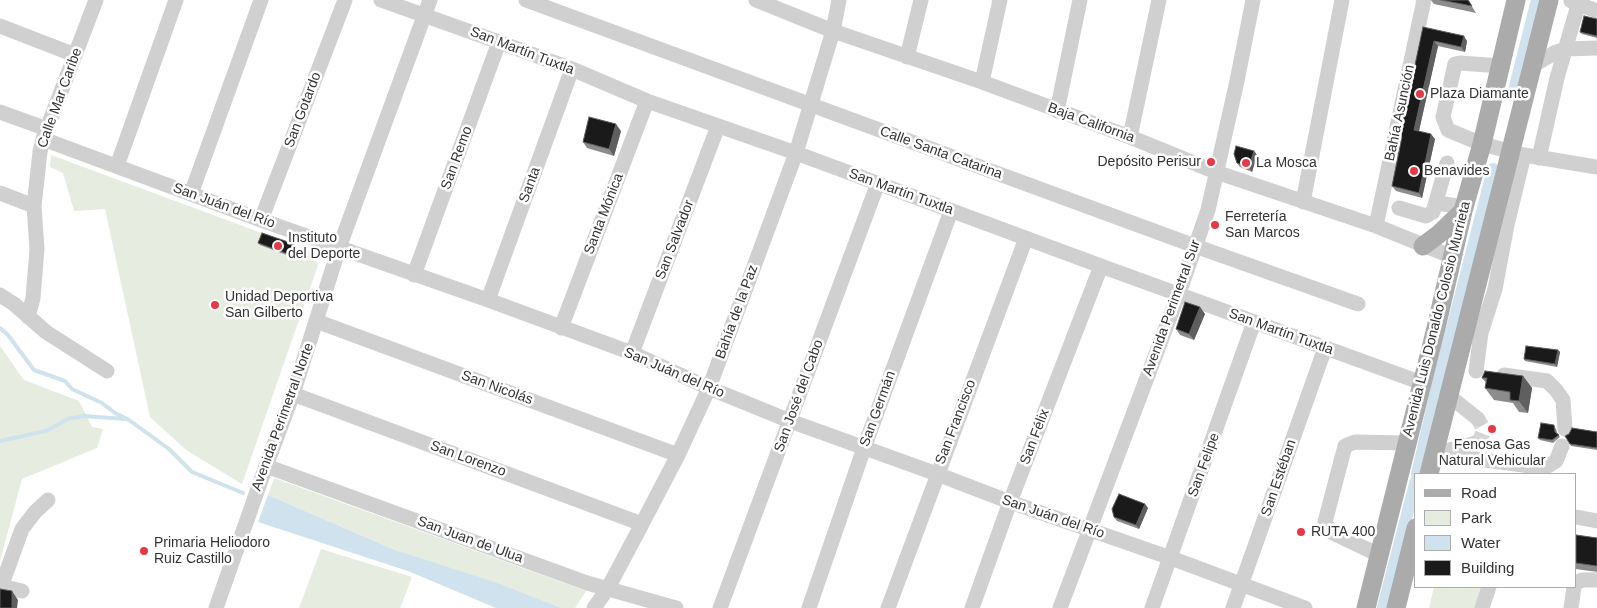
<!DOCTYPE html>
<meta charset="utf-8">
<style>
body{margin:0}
#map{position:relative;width:1597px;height:608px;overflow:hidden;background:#fff;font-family:Helvetica,sans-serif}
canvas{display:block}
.legend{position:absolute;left:1414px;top:473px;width:162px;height:115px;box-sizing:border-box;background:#fff;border:1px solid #adadad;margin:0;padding:6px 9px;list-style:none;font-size:15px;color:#333}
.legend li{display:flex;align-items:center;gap:10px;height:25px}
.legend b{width:25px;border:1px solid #adadad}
</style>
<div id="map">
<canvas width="1597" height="608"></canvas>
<ul class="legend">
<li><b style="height:6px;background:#ababab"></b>Road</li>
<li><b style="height:14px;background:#e6ecdf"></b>Park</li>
<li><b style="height:14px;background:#cfe2ee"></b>Water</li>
<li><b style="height:14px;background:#1a1a1a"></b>Building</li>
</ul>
</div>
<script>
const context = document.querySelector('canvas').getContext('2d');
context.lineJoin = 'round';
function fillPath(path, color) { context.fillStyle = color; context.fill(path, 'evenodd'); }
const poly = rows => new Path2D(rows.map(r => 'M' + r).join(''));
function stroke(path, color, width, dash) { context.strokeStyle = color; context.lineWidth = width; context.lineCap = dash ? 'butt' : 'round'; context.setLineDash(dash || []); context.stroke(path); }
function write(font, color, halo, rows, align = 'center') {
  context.font = font + ' Helvetica,sans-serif'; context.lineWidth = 5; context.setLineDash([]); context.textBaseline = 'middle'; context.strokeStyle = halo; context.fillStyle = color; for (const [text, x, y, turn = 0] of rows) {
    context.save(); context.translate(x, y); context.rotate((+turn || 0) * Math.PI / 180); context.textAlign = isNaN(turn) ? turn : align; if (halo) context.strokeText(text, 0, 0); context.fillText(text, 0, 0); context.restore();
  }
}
fillPath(poly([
 [51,155,313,252,318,265,242,484,186,450,150,417,105,209,74,211,63,173,50,167],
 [0,346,24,380,79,401,92,427,103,429,97,448,22,479,0,561],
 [274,478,586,591,575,608,561,608,395,550,268,495],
 [321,549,412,577,400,608,299,608],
 [1434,587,1483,587,1476,608,1429,608]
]), '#e6ecdf');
fillPath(poly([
 [268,495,395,550,497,583,561,608,496,608,408,571,258,522]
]), '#cfe2ee');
stroke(poly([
 [0,328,8,335,34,370,65,381,72,389,102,403,115,413,129,420,169,449,192,472,243,493],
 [0,441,46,431,68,419,84,416,125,419]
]), '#cfe2ee', 4);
stroke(poly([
 [1514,90,1537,0],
 [1417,474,1438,383,1493,169],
 [1383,607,1416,480]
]), '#cfe2ee', 12);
stroke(poly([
 [1473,444,1480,440,1483,432,1483,428,1478,419]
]), '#d6d6d6', 15, [15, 8]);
stroke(poly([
 [381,0,499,42,572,69,647,101,796,153,1101,266,1422,383],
 [526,0,1195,246,1358,304],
 [756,0,833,31,982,82,1130,137,1216,172,1376,226,1453,257],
 [1571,1,1597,11],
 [0,26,75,55],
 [907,57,921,0],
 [1501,66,1460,63,1455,64,1443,117,1448,130,1482,144,1524,155,1597,167],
 [1532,66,1556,52,1565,49,1597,48],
 [982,82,1000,0],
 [1057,111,1080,0],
 [0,112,47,129],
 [1130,137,1159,0],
 [43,139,261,220,488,300,632,353,709,388,790,421,937,474,1010,502,1171,558,1305,608],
 [1539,158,1557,78,1578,5],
 [117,166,176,0],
 [0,193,34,206],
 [191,194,261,0],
 [1303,202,1342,0],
 [1437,203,1464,207],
 [1399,208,1426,216,1433,212,1447,163],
 [261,220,345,0],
 [1376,226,1424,0],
 [414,275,499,42],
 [0,295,14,304,46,332,107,371],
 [488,300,572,69],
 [28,317,33,298,37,249,34,206,40,152,43,139,96,0],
 [316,321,678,455],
 [561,328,647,101],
 [632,353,718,126],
 [1476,371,1481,333,1495,289,1507,225,1524,155],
 [1504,375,1547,381,1556,390,1563,400,1565,429],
 [293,394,642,524],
 [1448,395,1478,419],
 [1445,451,1473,444],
 [1449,451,1470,458,1538,467,1548,466,1556,461,1562,446],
 [266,466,587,583,676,608],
 [1576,517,1597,521],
 [1379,555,1331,532,1325,522,1345,446,1355,442,1407,443],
 [1576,583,1582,580,1597,580],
 [0,586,22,591],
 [1,587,22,529,35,512,48,500],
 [216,608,266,466,293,394,339,248,430,0],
 [594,608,608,588,642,524,678,455,709,388,796,153,833,31,839,0],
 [720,608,878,183],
 [809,608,864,448,951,211],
 [888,608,1026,238],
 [972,608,1010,502,1101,266],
 [1060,608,1179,293,1208,210,1237,81,1253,0],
 [1152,608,1254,322],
 [1233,608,1325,348],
 [1482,608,1489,587],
 [1571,608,1574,587]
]), '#d0d0d0', 15);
stroke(poly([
 [1423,246,1439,234,1463,211],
 [1429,474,1549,0],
 [1366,608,1436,328,1463,211,1482,144,1516,0],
 [1396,608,1416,528]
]), '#ababab', 19);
fillPath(poly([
 [1431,0,1468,0,1476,13,1434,4],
 [1597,19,1597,38,1582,34,1580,32],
 [1423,27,1467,41,1465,52,1438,46,1419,131,1435,139,1422,198,1396,191,1392,186,1401,138,1400,136],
 [621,131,614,156,587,148,583,142],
 [1254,151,1257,155,1252,172,1240,167,1237,163],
 [258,243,294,244,296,247,292,257,260,245],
 [1200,307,1205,314,1194,340,1180,335,1176,329],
 [1558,350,1560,352,1557,367,1525,361,1524,359],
 [1523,376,1532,388,1528,413,1519,412,1513,403,1494,400,1485,388,1486,383,1482,378],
 [1556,428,1557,433,1560,437,1553,443,1540,440,1538,438],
 [1597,432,1597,450,1571,446,1565,436],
 [1145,504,1148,508,1139,529,1117,521,1114,517],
 [1576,535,1597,538,1597,572,1576,569]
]), '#8c8c8c');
fillPath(poly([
 [1464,36,1467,41,1465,52,1461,47],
 [1434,41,1438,46,1418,135,1414,130],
 [616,124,621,131,614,156,609,149],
 [1431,134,1435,139,1422,198,1419,193],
 [1254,151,1257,155,1252,172,1249,167],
 [294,244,296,247,292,257,291,255],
 [1200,307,1205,314,1194,340,1189,334],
 [1558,350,1560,352,1557,367,1555,364],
 [1523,376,1532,388,1528,413,1519,401],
 [1145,504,1148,508,1139,529,1136,525],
 [12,591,18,600,17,608,12,608]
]), '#5f5f5f');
const building = poly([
 [1441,0,1468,0,1472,6,1441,0],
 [1584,16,1597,19,1597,36,1580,32,1584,16],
 [1423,27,1464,36,1461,47,1434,41,1414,130,1431,134,1419,193,1392,186,1402,137,1400,136,1423,27],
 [589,117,616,124,609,149,583,142,589,117],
 [1236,146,1254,151,1249,167,1237,163,1234,154,1236,146],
 [262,233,294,244,291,255,258,243,262,233],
 [1185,302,1200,307,1189,334,1176,329,1185,302],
 [1526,346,1558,350,1555,364,1524,359,1526,346],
 [1485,371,1523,376,1519,401,1510,400,1510,392,1485,388,1487,378,1482,378,1485,371],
 [1541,423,1554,425,1555,432,1559,435,1552,440,1538,438,1541,423],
 [1572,428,1597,432,1597,448,1570,444,1565,436,1569,434,1572,428],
 [1119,494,1145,504,1136,525,1114,517,1112,509,1119,494],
 [1576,535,1597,538,1597,566,1576,563,1576,535],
 [0,589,12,591,12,608,0,608,0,589]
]);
fillPath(building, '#1a1a1a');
stroke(building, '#5f5f5f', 1);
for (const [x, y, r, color] of [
 [1420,94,5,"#e63946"],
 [1211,162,5,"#e63946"],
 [1246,163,5,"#e63946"],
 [1414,171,5,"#e63946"],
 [1215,225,5,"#e63946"],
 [278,246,5,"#e63946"],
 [215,305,5,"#e63946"],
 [1492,429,5,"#e63946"],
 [1301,532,5,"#e63946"],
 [144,551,5,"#e63946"]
]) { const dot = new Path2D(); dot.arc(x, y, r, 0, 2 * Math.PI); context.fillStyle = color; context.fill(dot); stroke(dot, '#fff', 2); }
write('14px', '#333', '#fff', [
 ["San Martín Tuxtla",522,51,21],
 ["Calle Mar Caribe",60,98,-70],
 ["San Gotardo",303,110,-69],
 ["Bahía Asunción",1400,113,-78],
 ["Baja California",1091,123,20],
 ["Calle Santa Catarina",941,153,20],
 ["San Remo",457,158,-70],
 ["Santa",530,185,-70],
 ["San Martín Tuxtla",901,192,20],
 ["San Juán del Río",224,206,20],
 ["Santa Mónica",604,214,-69],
 ["San Salvador",675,240,-69],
 ["Avenida Perimetral Sur",1172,308,-70],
 ["Bahía de la Paz",737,312,-70],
 ["Avenida Luis Donaldo Colosio Murrieta",1437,319,-76],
 ["San Martín Tuxtla",1281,332,20],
 ["San Juán del Río",674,373,23],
 ["San Nicolás",497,388,20],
 ["San José del Cabo",799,396,-70],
 ["San Germán",878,409,-70],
 ["Avenida Perimetral Norte",283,417,-70],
 ["San Francisco",956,422,-69],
 ["San Félix",1035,437,-69],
 ["San Lorenzo",468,459,20],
 ["San Felipe",1204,465,-70],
 ["San Estéban",1279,478,-71],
 ["San Juán del Río",1053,517,19],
 ["San Juan de Ulua",470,540,20]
]);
write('14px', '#333', '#fff', [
 ["Plaza Diamante",1430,94],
 ["Depósito Perisur",1201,162,"right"],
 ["La Mosca",1256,163],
 ["Benavides",1424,171],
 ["Ferretería",1225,217],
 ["San Marcos",1225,233],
 ["Instituto",288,238],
 ["del Deporte",288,254],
 ["Unidad Deportiva",225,297],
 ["San Gilberto",225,313],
 ["Fenosa Gas",1492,445,"center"],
 ["Natural Vehicular",1492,461,"center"],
 ["RUTA 400",1311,532],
 ["Primaria Heliodoro",154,543],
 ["Ruiz Castillo",154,559]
], 'left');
</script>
